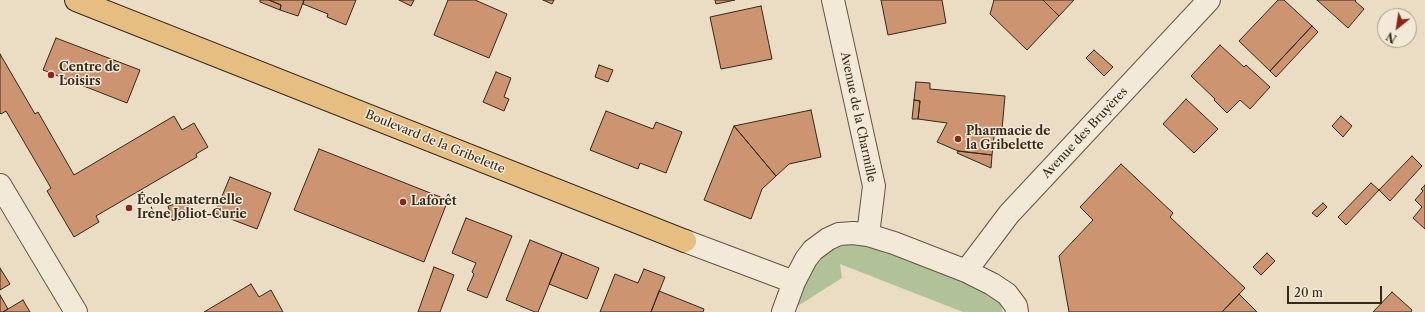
<!DOCTYPE html>
<meta charset="utf-8">
<style>
body{margin:0}
#map{position:relative;width:1425px;height:312px;overflow:hidden;background:#ebddc3;font-family:"Libre Caslon Text",serif}
canvas{display:block}
.north{position:absolute;left:1377px;top:8px;width:40px;height:40px;box-sizing:border-box;background:#f2e9d8;border:1px solid #a69c8b;border-radius:50%;rotate:210deg;font-size:11px;font-weight:700;line-height:16px;text-align:center;color:#352918}
.north::after{content:'';display:block;margin:auto;width:14px;height:18px;background:#8f2418;clip-path:polygon(50% 0,100% 100%,50% 72%,0 100%)}
.scale{position:absolute;left:1287px;top:286px;width:95px;height:18px;box-sizing:border-box;border:2px solid #352918;border-top:0;padding-left:5px;font-size:12px;line-height:14px;white-space:nowrap;color:#352918;-webkit-text-stroke:3px #f2e9d8;paint-order:stroke}
</style>
<div id="map">
<canvas width="1425" height="312"></canvas>
<div class="north">N</div>
<div class="scale">20 m</div>
</div>
<script>
const context = document.querySelector('canvas').getContext('2d');
context.lineJoin = 'round';
function fillPath(path, color) { context.fillStyle = color; context.fill(path, 'evenodd'); }
const poly = rows => new Path2D(rows.map(r => 'M' + r).join(''));
function stroke(path, color, width, dash) { context.strokeStyle = color; context.lineWidth = width; context.lineCap = dash ? 'butt' : 'round'; context.setLineDash(dash || []); context.stroke(path); }
function write(font, color, halo, rows, align = 'center') {
  context.font = font + ' "Libre Caslon Text",serif'; context.lineWidth = 3; context.setLineDash([]); context.textBaseline = 'middle'; context.strokeStyle = halo; context.fillStyle = color; for (const [text, x, y, turn = 0] of rows) {
    context.save(); context.translate(x, y); context.rotate((+turn || 0) * Math.PI / 180); context.textAlign = isNaN(turn) ? turn : align; if (halo) context.strokeText(text, 0, 0); context.fillText(text, 0, 0); context.restore();
  }
}
fillPath(poly([
 [854,243,868,245,976,287,989,293,1000,304,1003,312,963,312,840,264,842,278,796,307,802,289,810,273,819,259,830,251,842,246]
]), '#b1c298');
const building = poly([
 [260,0,269,0,281,5,280,10,260,2,260,0],
 [269,0,304,0,298,16,280,10,281,5,269,0],
 [304,0,356,0,346,25,327,17,328,14,303,4,304,0],
 [399,0,414,0,411,6,399,0],
 [448,0,475,0,507,14,489,58,434,35,448,0],
 [543,0,554,0,552,4,543,0],
 [715,0,735,0,716,4,715,0],
 [881,0,942,0,946,23,888,35,881,0],
 [994,0,1043,0,1059,16,1027,50,990,14,994,0],
 [1043,0,1074,0,1059,16,1043,0],
 [1278,0,1284,0,1312,26,1270,71,1239,41,1278,0],
 [1317,0,1356,0,1355,1,1364,9,1348,28,1317,0],
 [761,6,772,59,721,69,710,17,761,6],
 [1312,26,1318,32,1276,77,1270,71,1312,26],
 [56,38,140,70,127,103,43,70,56,38],
 [1220,45,1244,67,1246,65,1270,87,1250,109,1240,100,1227,113,1214,100,1215,99,1191,76,1220,45],
 [1094,50,1113,67,1104,76,1086,58,1094,50],
 [0,54,35,114,38,112,74,175,174,116,182,130,194,123,208,147,196,154,197,157,96,216,99,222,74,237,47,191,51,188,6,111,1,114,0,113,0,54],
 [599,65,613,70,608,82,595,77,599,65],
 [496,72,511,78,504,97,509,99,504,111,483,102,496,72],
 [916,82,930,83,930,89,1005,96,1002,129,995,128,992,155,958,151,937,142,947,123,918,119,920,101,914,100,916,82],
 [1186,99,1218,129,1194,153,1163,124,1186,99],
 [914,100,920,101,918,119,912,119,914,100],
 [811,110,821,157,789,164,776,176,734,126,811,110],
 [606,111,653,129,656,122,682,132,666,173,640,163,638,169,590,150,606,111],
 [1341,116,1352,126,1343,137,1332,126,1341,116],
 [734,126,776,176,762,189,751,219,704,200,734,126],
 [319,149,448,200,424,262,294,210,319,149],
 [958,151,992,155,991,168,957,153,958,151],
 [1412,156,1422,166,1390,201,1379,190,1412,156],
 [1121,164,1173,213,1170,217,1245,288,1222,312,1069,312,1059,256,1093,220,1080,207,1121,164],
 [230,177,271,193,257,229,215,213,230,177],
 [1371,183,1379,190,1346,225,1338,217,1371,183],
 [1425,185,1425,229,1413,218,1422,207,1415,200,1423,191,1421,189,1425,185],
 [187,201,190,217,172,221,168,206,187,201],
 [1323,203,1327,207,1317,217,1312,213,1323,203],
 [466,218,512,236,487,298,467,290,474,274,472,272,476,263,452,253,466,218],
 [530,240,562,253,538,312,535,312,506,300,530,240],
 [562,253,599,268,587,299,549,284,562,253],
 [1267,253,1275,261,1261,275,1253,267,1267,253],
 [434,267,454,275,440,312,418,312,434,267],
 [0,268,10,284,0,290,0,268],
 [644,269,665,277,651,312,600,312,615,274,638,283,644,269],
 [251,284,259,297,271,290,283,312,204,312,251,284],
 [659,291,704,309,703,312,651,312,659,291],
 [1392,292,1412,310,1411,312,1373,312,1392,292],
 [1239,294,1257,312,1222,312,1239,294],
 [0,295,8,309,3,312,0,312,0,295],
 [23,300,30,312,3,312,23,300]
]);
fillPath(building, '#cc9471');
stroke(building, '#352918', 1);
const minor = poly([
 [833,0,874,186,868,235],
 [0,185,76,312],
 [685,241,794,282],
 [966,271,1009,214,1209,0],
 [783,312,794,282,806,259,813,250,828,239,839,234,853,233,868,235,894,243,966,271,992,284,1007,294,1016,306,1017,312]
]);
const major = poly([
 [76,0,685,241]
]);
stroke(minor, '#625643', 24);
stroke(major, '#352918', 24);
stroke(minor, '#f2e9d8', 22);
stroke(major, '#e6be82', 22);
for (const [x, y, r, color] of [
 [51,75,4,"#8f2418"],
 [958,139,4,"#8f2418"],
 [403,202,4,"#8f2418"],
 [129,208,4,"#8f2418"]
]) { const dot = new Path2D(); dot.arc(x, y, r, 0, 2 * Math.PI); context.fillStyle = color; context.fill(dot); stroke(dot, '#f2e9d8', 1.5); }
write('bold 12px', '#352918', '#f2e9d8', [
 ["Centre de",59,68],
 ["Loisirs",59,82],
 ["Pharmacie de",966,132],
 ["la Gribelette",966,146],
 ["École maternelle",137,201],
 ["Irène Joliot-Curie",137,215],
 ["Laforêt",411,202]
], 'left');
write('12px', '#352918', '#f2e9d8', [
 ["Avenue de la Charmille",858,117,78],
 ["Avenue des Bruyères",1085,133,-47],
 ["Boulevard de la Gribelette",435,142,22]
]);
</script>
